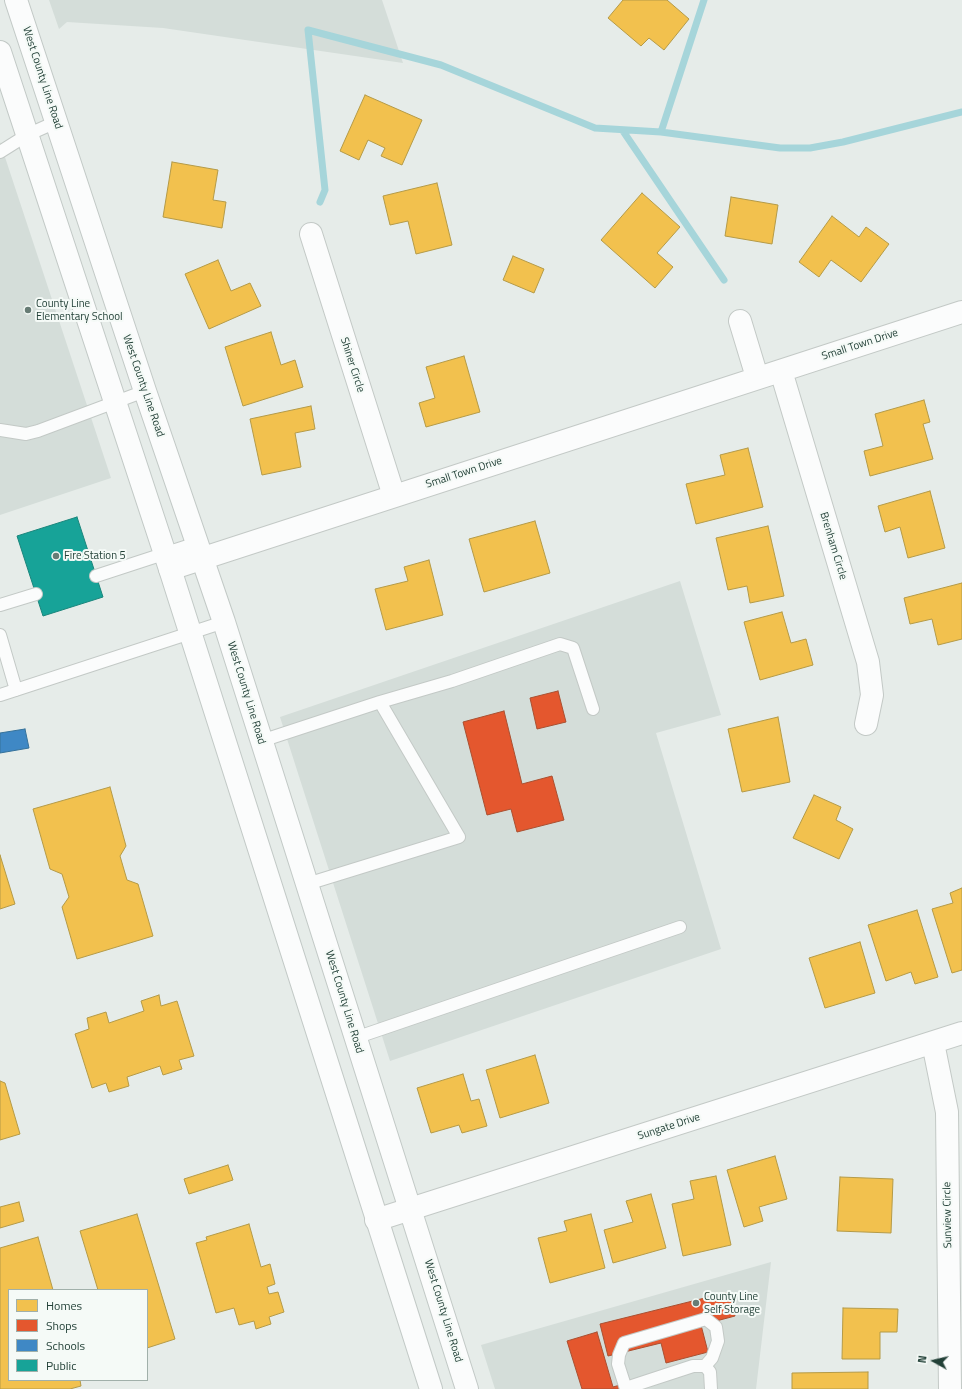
<!DOCTYPE html>
<style>
body{margin:0}
#map{position:relative;width:962px;height:1389px;overflow:hidden;background:#e6ece9;font-family:"Titillium Web",sans-serif}
canvas{display:block}
.legend{position:absolute;left:8px;top:1289px;width:140px;height:92px;box-sizing:border-box;background:#f5faf7;border:1px solid #a1b0aa;margin:0;padding:5px 7px;list-style:none;font-size:12px;color:#224037}
.legend li{display:flex;align-items:center;gap:8px;height:20px}
.legend b{width:20px;border:1px solid #a1b0aa}
.north{position:absolute;left:914px;top:1341px;width:40px;height:40px;-webkit-text-stroke:3px #f5faf7;paint-order:stroke;rotate:278deg;font-size:11px;font-weight:700;line-height:16px;text-align:center;color:#224037}
.north::after{content:'';display:block;margin:auto;width:14px;height:18px;background:#224037;clip-path:polygon(50% 0,100% 100%,50% 72%,0 100%)}
</style>
<div id="map">
<canvas width="962" height="1389"></canvas>
<ul class="legend">
<li><b style="height:11px;background:#f2c14e"></b>Homes</li>
<li><b style="height:11px;background:#e4572e"></b>Shops</li>
<li><b style="height:11px;background:#3f88c5"></b>Schools</li>
<li><b style="height:11px;background:#17a398"></b>Public</li>
</ul>
<div class="north">N</div>
</div>
<script>
const context = document.querySelector('canvas').getContext('2d');
context.lineJoin = 'round';
function fillPath(path, color) { context.fillStyle = color; context.fill(path, 'evenodd'); }
const poly = rows => new Path2D(rows.map(r => 'M' + r).join(''));
function stroke(path, color, width, dash) { context.strokeStyle = color; context.lineWidth = width; context.lineCap = dash ? 'butt' : 'round'; context.setLineDash(dash || []); context.stroke(path); }
function write(font, color, halo, rows, align = 'center') {
  context.font = font + ' "Titillium Web",sans-serif'; context.lineWidth = 4; context.setLineDash([]); context.textBaseline = 'middle'; context.strokeStyle = halo; context.fillStyle = color; for (const [text, x, y, turn = 0] of rows) {
    context.save(); context.translate(x, y); context.rotate((+turn || 0) * Math.PI / 180); context.textAlign = isNaN(turn) ? turn : align; if (halo) context.strokeText(text, 0, 0); context.fillText(text, 0, 0); context.restore();
  }
}
fillPath(poly([
 [49,0,382,0,403,63,163,28,67,22,59,29],
 [0,142,111,478,0,515],
 [680,581,721,715,656,733,721,949,390,1061,280,717],
 [771,1262,756,1389,495,1389,481,1345]
]), '#d4ddd9');
const homes = poly([
 [623,0,667,0,689,19,664,50,649,38,641,46,608,18,623,0],
 [365,95,422,120,402,165,381,156,385,148,368,140,359,160,340,151,365,95],
 [172,162,218,170,213,200,226,202,222,228,163,217,172,162],
 [437,183,452,245,416,254,408,221,390,225,383,196,437,183],
 [642,193,680,227,657,253,673,267,655,288,601,240,642,193],
 [731,197,778,205,772,244,725,236,731,197],
 [832,216,859,237,866,227,889,244,861,282,831,260,819,277,799,262,832,216],
 [513,256,544,269,534,293,503,280,513,256],
 [218,260,231,291,250,283,261,306,209,329,185,274,218,260],
 [271,332,281,365,295,360,303,387,243,406,225,347,271,332],
 [464,356,480,412,426,427,419,403,435,398,426,367,464,356],
 [924,400,930,422,923,424,933,459,870,476,864,451,883,446,875,414,924,400],
 [311,406,315,429,295,433,301,467,262,475,250,419,311,406],
 [748,448,763,507,696,524,686,484,725,475,720,455,748,448],
 [930,491,945,548,908,558,900,527,885,532,878,506,930,491],
 [535,521,550,573,484,592,469,539,535,521],
 [768,526,784,596,750,603,747,586,728,590,716,538,768,526],
 [429,560,443,615,386,630,375,589,408,581,404,567,429,560],
 [962,583,962,639,938,645,932,619,910,624,904,598,962,583],
 [782,612,791,643,806,639,813,665,760,680,744,622,782,612],
 [778,717,790,782,742,792,728,729,778,717],
 [110,787,126,846,120,856,127,880,138,884,153,936,77,959,62,907,69,897,62,874,50,869,33,809,110,787],
 [814,795,841,807,836,820,853,829,839,859,793,838,814,795],
 [0,855,15,904,0,909,0,855],
 [962,888,962,970,952,973,932,909,953,903,950,893,962,888],
 [917,910,938,977,915,984,911,972,886,981,868,925,917,910],
 [860,942,875,993,825,1008,809,958,860,942],
 [159,995,161,1006,177,1001,194,1056,179,1060,182,1069,163,1075,160,1066,127,1077,129,1086,109,1092,106,1083,92,1088,75,1034,89,1029,87,1018,106,1012,109,1023,144,1011,141,1001,159,995],
 [535,1055,549,1103,500,1118,486,1070,535,1055],
 [463,1074,471,1101,479,1099,487,1126,462,1133,459,1125,431,1133,417,1088,463,1074],
 [0,1081,5,1083,20,1134,0,1140,0,1081],
 [775,1156,787,1199,759,1207,763,1221,744,1227,727,1170,775,1156],
 [228,1165,233,1180,189,1194,184,1179,228,1165],
 [716,1176,731,1245,683,1256,672,1204,694,1199,690,1181,716,1176],
 [840,1177,893,1179,891,1233,837,1231,840,1177],
 [651,1194,666,1248,613,1263,604,1230,633,1222,626,1201,651,1194],
 [19,1202,24,1221,0,1228,0,1207,19,1202],
 [137,1214,175,1339,147,1348,147,1290,98,1290,80,1231,137,1214],
 [591,1214,605,1268,550,1283,538,1238,567,1231,564,1221,591,1214],
 [249,1224,261,1267,270,1264,275,1284,267,1287,269,1294,278,1292,284,1312,269,1317,271,1324,256,1329,254,1321,239,1325,234,1308,216,1313,196,1243,207,1240,206,1237,249,1224],
 [38,1237,53,1290,9,1290,9,1380,80,1380,81,1386,70,1389,0,1389,0,1248,38,1237],
 [843,1308,898,1309,897,1332,880,1332,880,1359,842,1359,843,1308],
 [868,1372,868,1389,792,1389,792,1373,868,1372]
]);
fillPath(homes, '#f2c14e');
stroke(homes, '#b49a47', 1);
const shops = poly([
 [558,691,566,722,537,729,530,698,558,691],
 [504,711,522,784,552,776,564,820,517,832,511,809,487,815,463,722,504,711],
 [729,1292,735,1316,701,1325,708,1352,666,1363,661,1343,608,1356,600,1324,729,1292],
 [597,1332,613,1387,620,1385,621,1389,582,1389,567,1341,597,1332]
]);
fillPath(shops, '#e4572e');
stroke(shops, '#aa5031', 1);
const schools = poly([
 [25,729,29,748,0,753,0,733,25,729]
]);
fillPath(schools, '#3f88c5');
stroke(schools, '#36729a', 1);
const public = poly([
 [77,517,103,597,43,616,17,536,77,517]
]);
fillPath(public, '#17a398');
stroke(public, '#1a857b', 1);
stroke(poly([
 [623,131,724,280],
 [661,132,704,0],
 [320,202,325,190,308,30,441,65,595,128,661,132,780,148,810,148,843,142,962,112]
]), '#a6d5da', 7);
const service = poly([
 [0,152,27,135,56,122],
 [0,430,26,434,38,431,145,391],
 [96,576,197,543],
 [0,605,36,594],
 [0,635,16,690],
 [0,695,224,622],
 [261,741,380,702,452,681,560,644,573,648,593,709],
 [307,884,459,837,380,702],
 [355,1038,680,927],
 [626,1388,693,1366,705,1366,710,1372,711,1389],
 [626,1389,618,1364,619,1355,624,1343,706,1319,716,1327,718,1341,712,1358,705,1366]
]);
const minor = poly([
 [311,234,394,496],
 [740,321,757,377],
 [781,371,868,662,872,695,866,724],
 [170,569,962,312],
 [933,1043,947,1112,950,1389],
 [376,1220,962,1033]
]);
const secondary = poly([
 [16,0,145,391,224,622,467,1389],
 [0,52,170,569,431,1389]
]);
stroke(service, '#c3c9c6', 14);
stroke(minor, '#c3c9c6', 24);
stroke(secondary, '#c2c9c6', 24);
stroke(service, '#fbfcfc', 12);
stroke(minor, '#fbfcfc', 22);
stroke(secondary, '#fbfcfc', 22);
for (const [x, y, r, color] of [
 [28,310,4,"#677c75"],
 [56,556,4,"#677c75"],
 [696,1303,4,"#677c75"]
]) { const dot = new Path2D(); dot.arc(x, y, r, 0, 2 * Math.PI); context.fillStyle = color; context.fill(dot); stroke(dot, '#f5faf7', 1.5); }
write('11px', '#224037', '#f5faf7', [
 ["West County Line Road",42,78,72],
 ["Small Town Drive",860,345,-18],
 ["Shiner Circle",352,365,72],
 ["West County Line Road",143,386,71],
 ["Small Town Drive",464,473,-18],
 ["Brenham Circle",833,546,73],
 ["West County Line Road",246,693,73],
 ["West County Line Road",344,1002,73],
 ["Sungate Drive",669,1127,-18],
 ["Sunview Circle",948,1215,-91],
 ["West County Line Road",443,1311,73]
]);
write('11px', '#224037', '#f5faf7', [
 ["County Line",36,304],
 ["Elementary School",36,317],
 ["Fire Station 5",64,556],
 ["County Line",704,1297],
 ["Self Storage",704,1310]
], 'left');
</script>
